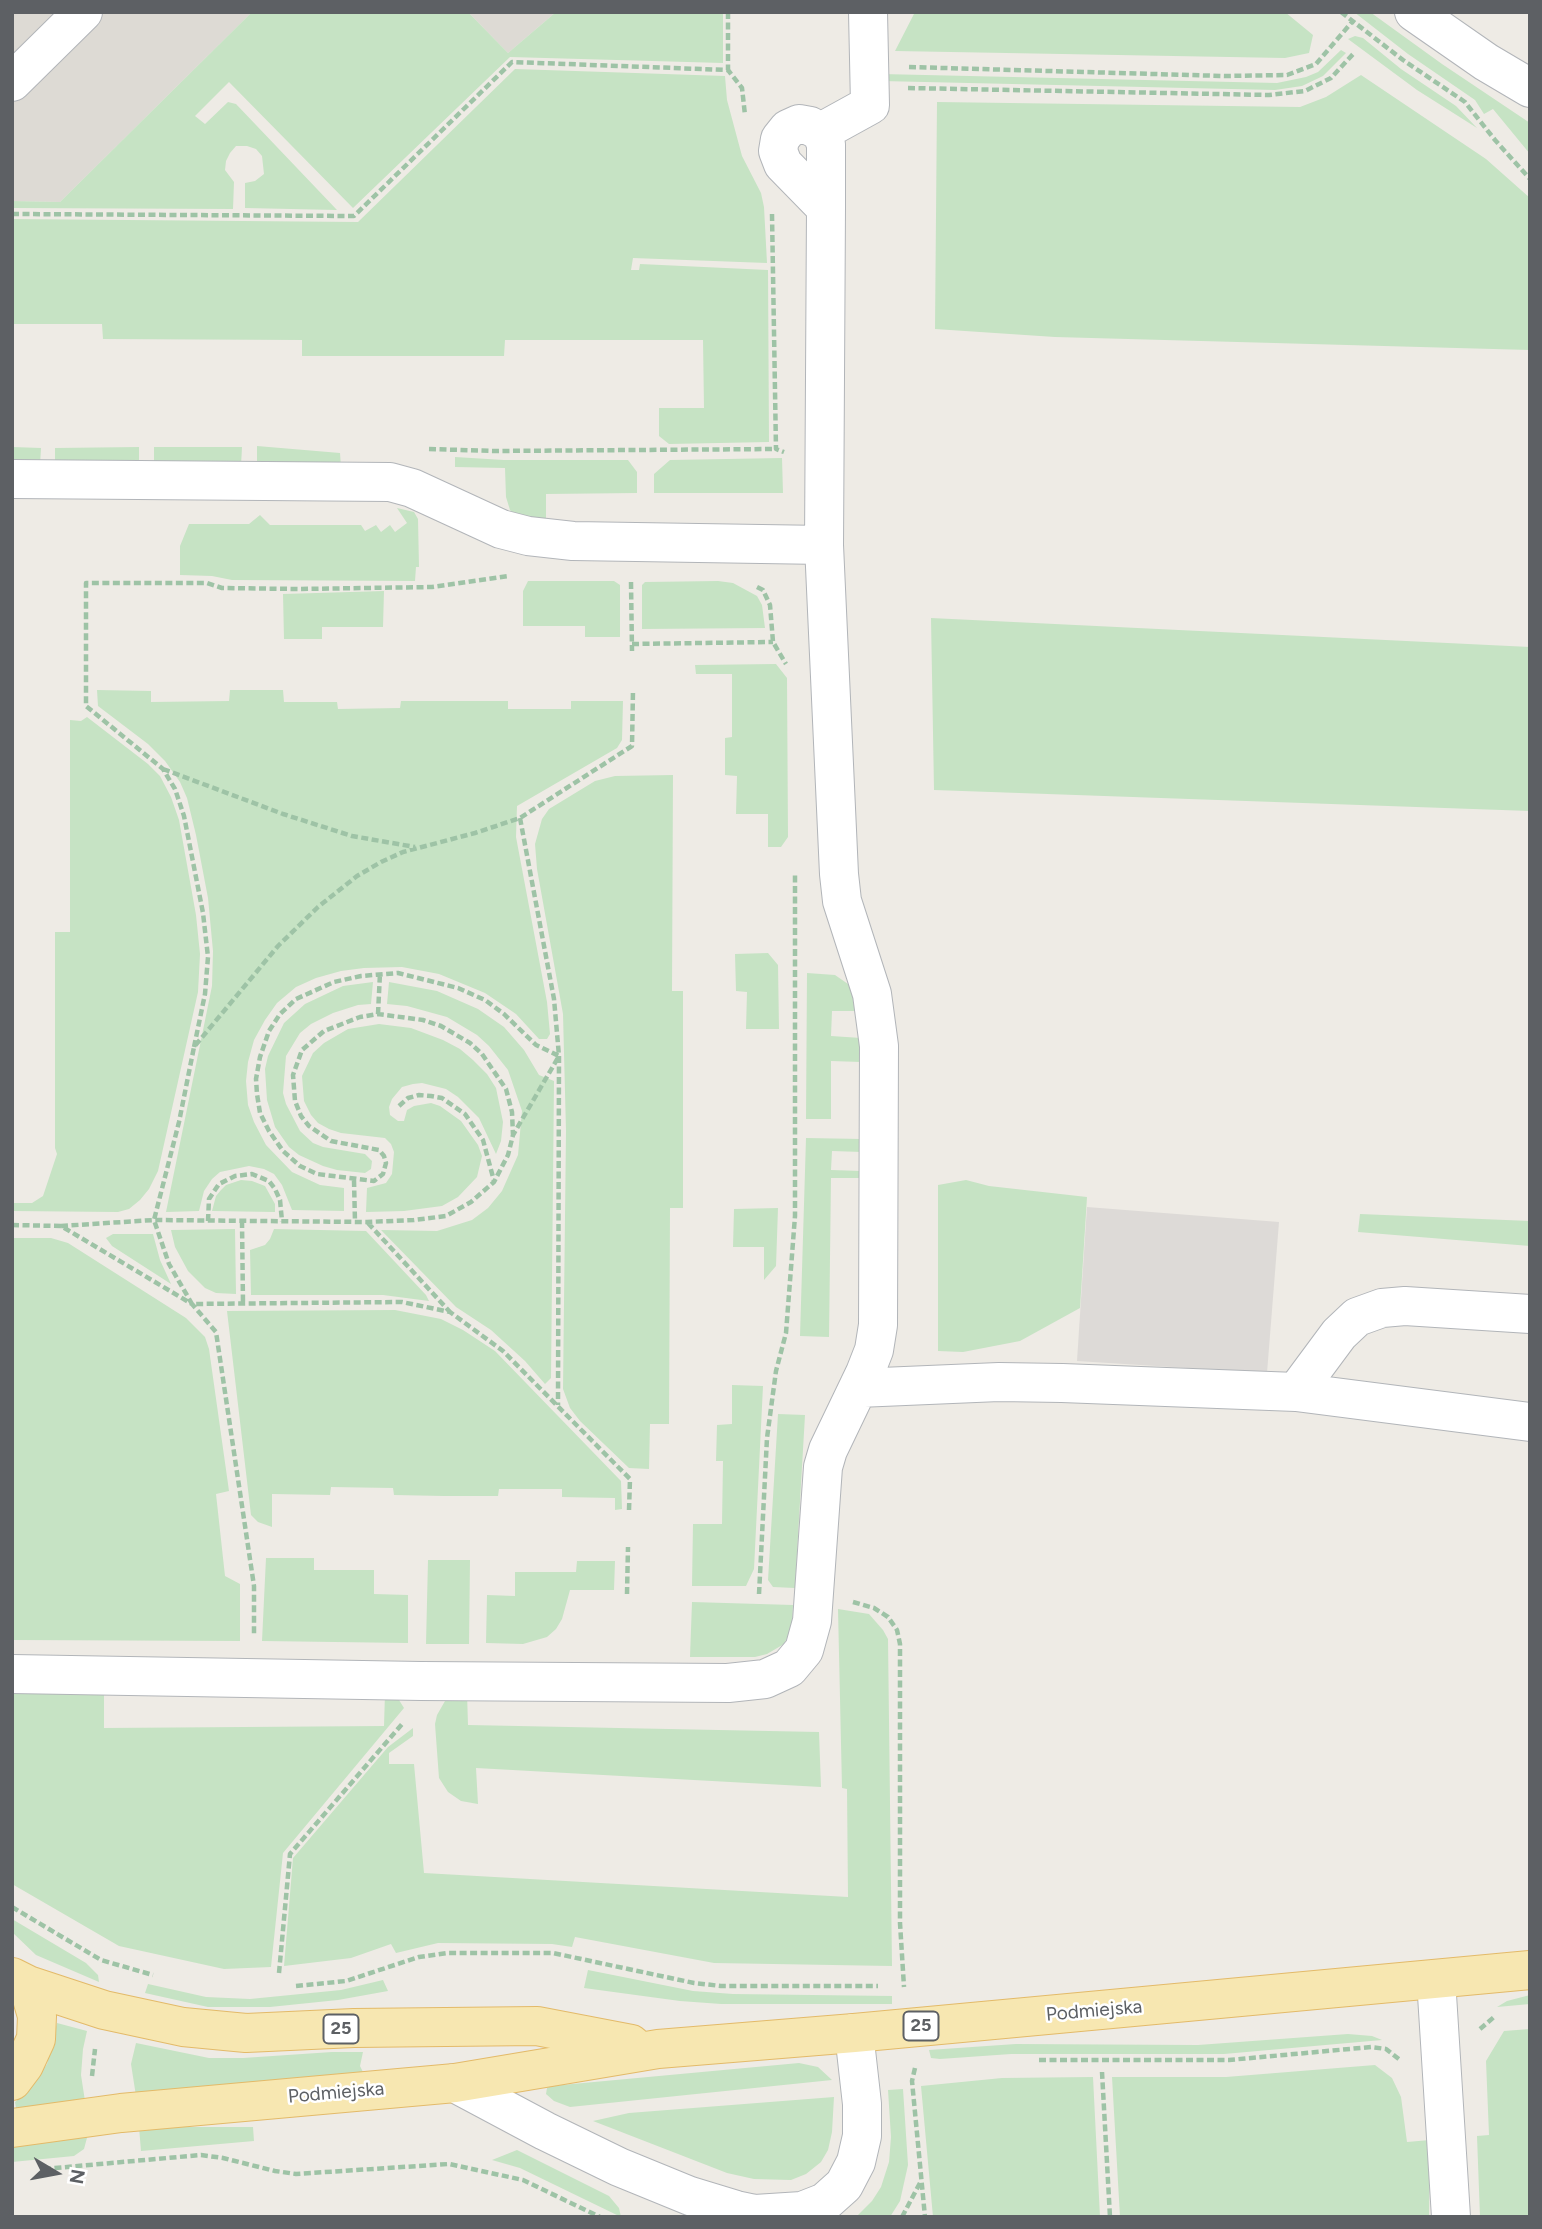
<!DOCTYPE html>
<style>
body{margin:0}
#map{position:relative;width:1542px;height:2229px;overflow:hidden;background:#eeebe5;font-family:Figtree,sans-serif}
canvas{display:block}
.frame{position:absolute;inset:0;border:14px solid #5d6064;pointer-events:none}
.north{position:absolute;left:21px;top:2138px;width:70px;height:70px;-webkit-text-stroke:5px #fff;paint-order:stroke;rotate:100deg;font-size:19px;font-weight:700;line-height:28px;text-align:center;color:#5d6064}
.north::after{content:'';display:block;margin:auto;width:24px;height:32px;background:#5d6064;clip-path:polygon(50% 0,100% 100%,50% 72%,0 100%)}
</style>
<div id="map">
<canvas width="1542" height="2229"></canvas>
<div class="frame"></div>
<div class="north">N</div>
</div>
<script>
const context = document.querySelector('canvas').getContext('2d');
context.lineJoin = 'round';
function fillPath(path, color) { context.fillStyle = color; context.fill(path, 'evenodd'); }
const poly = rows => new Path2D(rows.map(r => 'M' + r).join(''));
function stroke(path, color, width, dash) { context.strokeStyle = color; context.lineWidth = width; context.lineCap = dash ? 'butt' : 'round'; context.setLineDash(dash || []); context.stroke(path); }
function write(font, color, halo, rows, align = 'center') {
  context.font = font + ' Figtree,sans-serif'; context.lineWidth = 5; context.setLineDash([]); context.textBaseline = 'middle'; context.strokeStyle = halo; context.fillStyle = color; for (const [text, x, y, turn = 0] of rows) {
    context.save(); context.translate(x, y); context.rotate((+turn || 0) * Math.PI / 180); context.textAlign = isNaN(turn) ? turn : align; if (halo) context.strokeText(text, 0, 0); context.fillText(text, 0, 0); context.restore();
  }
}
fillPath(poly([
 [1087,1207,1279,1222,1267,1373,1077,1361]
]), '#dddad7');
fillPath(poly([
 [12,12,252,12,60,202,12,201],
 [468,12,556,12,508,53]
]), '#dddad4');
fillPath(poly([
 [252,12,468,12,508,53,556,12,723,12,723,63,510,57,353,208,229,82,195,116,205,124,228,102,236,104,337,210,245,208,245,183,255,181,264,174,262,156,256,149,247,146,236,146,230,153,226,161,225,170,234,182,233,209,12,208,12,201,60,202],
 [915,12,1285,12,1313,35,1309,53,1285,58,895,51],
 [1354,12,1370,12,1442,64,1530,123,1530,154,1493,109,1484,114,1475,100,1408,54],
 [1355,36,1363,38,1401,69,1456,106,1477,128,1417,90,1348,39],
 [1341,50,1346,53,1323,76,1302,86,1275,90,881,81,881,74,1277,83,1306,77,1318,72],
 [515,69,725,76,727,100,742,156,761,193,764,207,767,263,633,258,631,270,639,270,640,264,768,270,769,442,669,444,659,436,659,408,704,408,703,340,505,340,504,356,302,356,302,340,103,339,102,324,12,324,12,219,358,222],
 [1361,75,1486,159,1530,198,1530,350,1055,337,935,329,937,102,1300,107,1326,97],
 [257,446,340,453,341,467,257,466],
 [12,447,41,448,40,465,12,464],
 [139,447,139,466,55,465,55,448],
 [154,447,242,447,241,466,154,466],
 [455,457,504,460,628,460,637,472,637,493,546,494,546,525,516,517,510,510,506,497,505,468,455,467],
 [782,458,783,493,654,493,654,474,670,460],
 [397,508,414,512,418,519,419,567,416,567,415,581,232,580,212,576,180,575,180,546,189,524,249,524,260,515,270,525,361,525,365,531,376,525,381,532,390,525,395,532,407,523],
 [528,581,614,581,620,585,620,637,585,637,585,626,523,626,523,591],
 [718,581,733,583,757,596,762,605,765,628,642,629,642,585,645,582],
 [384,591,383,627,322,627,322,639,284,639,283,594],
 [931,618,1530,647,1530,811,934,790],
 [776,664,787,678,788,837,781,847,768,847,768,814,736,814,737,776,725,775,725,738,732,737,732,674,696,674,695,665],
 [97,690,151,691,151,702,229,701,230,690,283,690,284,702,337,702,338,709,400,708,401,701,508,701,508,709,571,709,571,701,623,701,622,740,617,748,517,806,516,837,547,1002,550,1034,547,1039,539,1039,516,1014,485,993,439,974,402,967,364,968,341,971,316,978,296,987,277,1003,265,1020,254,1040,248,1062,246,1081,248,1105,254,1122,266,1145,292,1172,320,1185,344,1188,344,1211,292,1210,282,1185,274,1174,264,1169,249,1166,220,1172,212,1179,204,1191,199,1211,166,1212,212,986,213,951,208,898,196,835,187,798,180,782,165,761,148,744,98,706],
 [87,717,148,764,160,776,171,797,179,820,196,915,200,954,198,992,158,1171,149,1189,140,1200,129,1209,118,1212,12,1211,12,1203,32,1203,43,1196,57,1154,55,1148,55,932,70,932,70,720,81,721],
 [673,775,672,991,683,991,683,1208,670,1208,669,1424,650,1424,649,1469,629,1468,580,1421,570,1408,563,1389,566,1131,563,1014,537,869,535,844,542,819,549,809,595,781,615,776],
 [768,953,778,965,779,1029,746,1029,747,992,736,991,735,954],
 [807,973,835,975,848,984,855,992,861,1011,832,1011,831,1036,861,1038,861,1062,831,1061,831,1119,806,1119],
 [373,982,371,1004,358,1005,333,1013,311,1024,300,1033,286,1056,283,1093,286,1104,300,1131,313,1143,323,1147,365,1154,372,1161,371,1169,365,1173,337,1170,323,1166,299,1155,289,1147,275,1127,267,1100,265,1069,268,1056,284,1023,305,1004,343,986],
 [389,982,437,991,478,1009,504,1027,524,1050,539,1075,554,1081,551,1378,545,1384,525,1361,491,1330,456,1307,381,1230,437,1231,472,1220,488,1208,502,1191,518,1155,522,1111,508,1070,489,1046,477,1035,447,1017,407,1006,387,1004],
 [379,1024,411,1028,443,1040,460,1049,473,1060,487,1074,496,1088,503,1122,501,1141,496,1154,479,1118,458,1097,446,1089,422,1083,413,1084,402,1087,392,1099,389,1107,390,1115,398,1121,404,1121,407,1110,414,1106,431,1103,440,1106,461,1121,478,1145,482,1156,477,1177,458,1197,442,1206,404,1211,366,1212,367,1188,386,1183,392,1174,394,1152,391,1144,385,1138,341,1133,329,1129,318,1123,311,1115,304,1101,302,1076,313,1053,324,1043,348,1029],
 [806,1138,862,1139,862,1152,832,1151,831,1170,861,1171,861,1178,831,1178,829,1337,800,1336],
 [241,1180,252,1181,265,1186,275,1204,275,1212,212,1211,216,1196,221,1190,226,1185],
 [966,1180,989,1186,1087,1197,1080,1308,1020,1341,963,1352,938,1351,938,1185],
 [778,1208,776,1266,764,1280,764,1247,733,1247,734,1209],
 [1360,1214,1530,1221,1530,1246,1358,1232],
 [235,1229,236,1294,216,1293,205,1288,188,1271,175,1247,171,1230],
 [274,1229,366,1231,426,1295,429,1301,383,1295,251,1295,250,1250,265,1245,270,1239],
 [113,1234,153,1234,160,1260,171,1284,112,1246,106,1238],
 [12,1238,51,1238,68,1243,186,1318,205,1337,209,1349,229,1491,216,1494,225,1576,240,1584,240,1641,12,1640],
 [395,1310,441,1319,463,1330,495,1351,621,1481,622,1509,615,1510,615,1498,562,1497,562,1489,499,1489,498,1496,444,1496,394,1495,393,1488,331,1487,330,1495,272,1494,272,1527,258,1522,251,1515,227,1311],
 [732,1385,763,1386,754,1569,746,1586,692,1586,693,1524,722,1524,723,1461,716,1461,717,1425,732,1424],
 [778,1414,805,1415,795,1588,773,1587,768,1580],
 [266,1558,314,1558,314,1570,374,1570,374,1594,408,1595,408,1643,262,1641],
 [428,1560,470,1560,469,1644,426,1644],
 [577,1561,615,1561,614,1590,570,1590,562,1619,556,1629,547,1637,523,1644,486,1643,487,1595,515,1596,515,1572,576,1572],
 [692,1602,793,1605,792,1628,784,1644,767,1654,755,1657,690,1657],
 [838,1609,869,1614,883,1630,888,1639,892,1966,714,1963,575,1937,572,1947,552,1944,438,1943,396,1953,391,1944,351,1958,284,1966,293,1858,388,1747,413,1728,413,1736,389,1753,389,1764,414,1764,424,1873,848,1897,847,1789,842,1788],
 [12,1693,104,1693,104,1728,384,1726,385,1693,399,1700,404,1708,283,1853,271,1967,224,1969,119,1946,12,1884],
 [467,1693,468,1725,819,1732,821,1787,476,1768,478,1804,461,1801,448,1792,439,1778,435,1724,437,1715,445,1701,450,1697],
 [12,1919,86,1963,98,1975,99,1982,36,1955,12,1932],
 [588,1970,693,1991,733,1994,892,1996,892,2004,721,2004,680,2001,584,1988],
 [383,1980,388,1991,338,2000,270,2007,208,2007,145,1993,148,1984,206,1997,250,1999,341,1990],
 [1530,1995,1530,2004,1497,2007,1507,2001],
 [57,2023,87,2031,83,2049,81,2075,85,2101,16,2108,15,2102,30,2089,47,2064],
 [1530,2029,1530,2217,1480,2217,1477,2136,1489,2135,1486,2061,1504,2031],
 [1348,2034,1372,2036,1382,2040,1224,2054,1011,2054,940,2059,931,2058,929,2050,1016,2044,1198,2045],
 [136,2043,209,2058,243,2058,332,2052,363,2052,360,2066,365,2076,136,2096,131,2064],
 [799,2063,818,2067,832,2080,570,2107,554,2101,546,2094,547,2088,551,2086],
 [1375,2065,1392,2078,1401,2097,1407,2142,1430,2140,1429,2217,1120,2217,1112,2077,1226,2077],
 [1093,2077,1100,2217,933,2217,921,2086,1002,2078],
 [903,2089,908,2165,900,2201,890,2217,856,2217,872,2201,881,2187,889,2162,891,2137,888,2090],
 [834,2097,832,2132,828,2150,821,2162,806,2174,791,2180,754,2179,727,2173,593,2121,629,2113],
 [166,2125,192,2127,253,2127,254,2141,141,2151,139,2127],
 [88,2134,84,2149,74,2156,12,2162,12,2146],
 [517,2150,609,2196,619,2208,621,2217,520,2168,492,2160]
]), '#c6e3c4');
const minor = poly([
 [1414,12,1486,62,1530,88],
 [12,82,83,12],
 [821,132,870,105,868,12],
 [12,479,390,482,412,488,501,529,528,536,573,541,824,545,839,874,842,901,872,994,879,1046,878,1325,874,1350,865,1373,828,1450,823,1467,812,1621,804,1650,789,1668,765,1679,728,1683,421,1681,12,1674],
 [824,545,826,208,783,164,778,151,780,139,788,129,799,124,810,126,821,132,826,144,826,208],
 [858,1388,999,1382,1062,1383,1296,1392,1530,1422],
 [1296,1392,1339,1334,1357,1317,1382,1308,1405,1306,1530,1314],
 [1436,1979,1451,2217],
 [455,2083,545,2131,619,2167,690,2196,736,2210,755,2214,802,2211,825,2202,844,2185,856,2162,862,2136,862,2104,854,2033]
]);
const major = poly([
 [12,1977,28,1985,104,2010,183,2027,246,2033,354,2028,537,2026,631,2044],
 [12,2081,24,2065,36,2039,37,2016,28,1985],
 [12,2128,121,2113,455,2083,658,2049,854,2033,1530,1970]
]);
stroke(minor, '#b2b5b9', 40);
stroke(major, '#e3ba69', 40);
stroke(poly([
 [728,12,728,70],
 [1341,12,1403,60,1465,102,1495,140,1530,179],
 [909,67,1224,76,1287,75,1316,64,1352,22],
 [908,88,1269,95,1305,91,1331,78,1355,52],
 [12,214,354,216,512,62,728,70,742,88,745,115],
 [772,214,776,449,784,452],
 [429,449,494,451,776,449],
 [631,582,632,651],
 [757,587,763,590,770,605,773,642,786,664],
 [632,644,773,642],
 [163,769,283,814,352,836,415,847],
 [520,818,554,999,559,1056,558,1405],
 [378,1014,380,973],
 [194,1047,205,994,208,957,203,913,184,816,175,789,163,769,86,706,86,583,207,583,222,588,298,589,432,587,509,576],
 [399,1106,408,1098,419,1095,431,1096,442,1098,465,1114,483,1140,494,1181],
 [354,1180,355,1222],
 [208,1221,209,1199,219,1184,235,1176,252,1174,269,1181,275,1189,280,1200,282,1221],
 [242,1221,243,1304],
 [368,1223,450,1312],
 [12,1225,61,1226,192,1304,216,1332,254,1586,254,1636],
 [61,1226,154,1220,367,1222,414,1220,446,1216,471,1202,494,1182,508,1155,513,1135,559,1056,536,1045,504,1014,485,1000,458,988,398,973,361,976,334,982,296,999,280,1014,269,1031,260,1057,256,1079,257,1094,260,1113,269,1131,283,1151,300,1166,317,1174,374,1181,383,1174,386,1163,384,1156,379,1150,331,1141,309,1126,301,1116,295,1101,293,1075,302,1050,324,1031,360,1017,378,1014,423,1020,441,1026,470,1043,482,1054,506,1089,512,1112,513,1135],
 [629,1510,630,1479,503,1351,450,1312,402,1302,192,1304,169,1264,154,1220,179,1122,194,1047,278,946,318,907,357,876,381,862,403,852,475,833,520,818,632,746,633,690],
 [627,1594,628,1547],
 [759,1594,767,1438,776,1371,786,1333,795,1216,795,873],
 [853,1602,874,1608,888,1617,897,1630,900,1644,900,1923,904,1987],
 [12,1907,101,1960,153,1975],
 [279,1973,290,1854,403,1723],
 [296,1986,346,1981,419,1957,447,1953,553,1953,694,1983,721,1986,878,1986],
 [1480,2029,1494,2017],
 [1039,2060,1229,2060,1371,2047,1386,2049,1400,2060],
 [915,2068,912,2081,925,2217],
 [1102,2072,1110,2217],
 [92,2076,95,2049],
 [44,2169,201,2155,223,2158,275,2171,296,2174,449,2164,523,2180,600,2217],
 [902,2217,921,2181]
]), '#9ec3a6', 4.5, [7, 3.5]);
stroke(minor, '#fff', 38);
stroke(major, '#f7e7b1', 38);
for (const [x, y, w] of [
 [921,2026,35],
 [341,2029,35]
]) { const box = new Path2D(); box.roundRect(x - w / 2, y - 14.5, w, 29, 5); context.fillStyle = '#fff'; context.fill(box); stroke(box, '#5d6064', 2); }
write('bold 18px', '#5d6064', null, [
 ["25",921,2026],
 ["25",341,2029]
]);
write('19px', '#5d6064', '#fff', [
 ["Podmiejska",1094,2011,-5],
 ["Podmiejska",336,2093,-5]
]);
</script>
